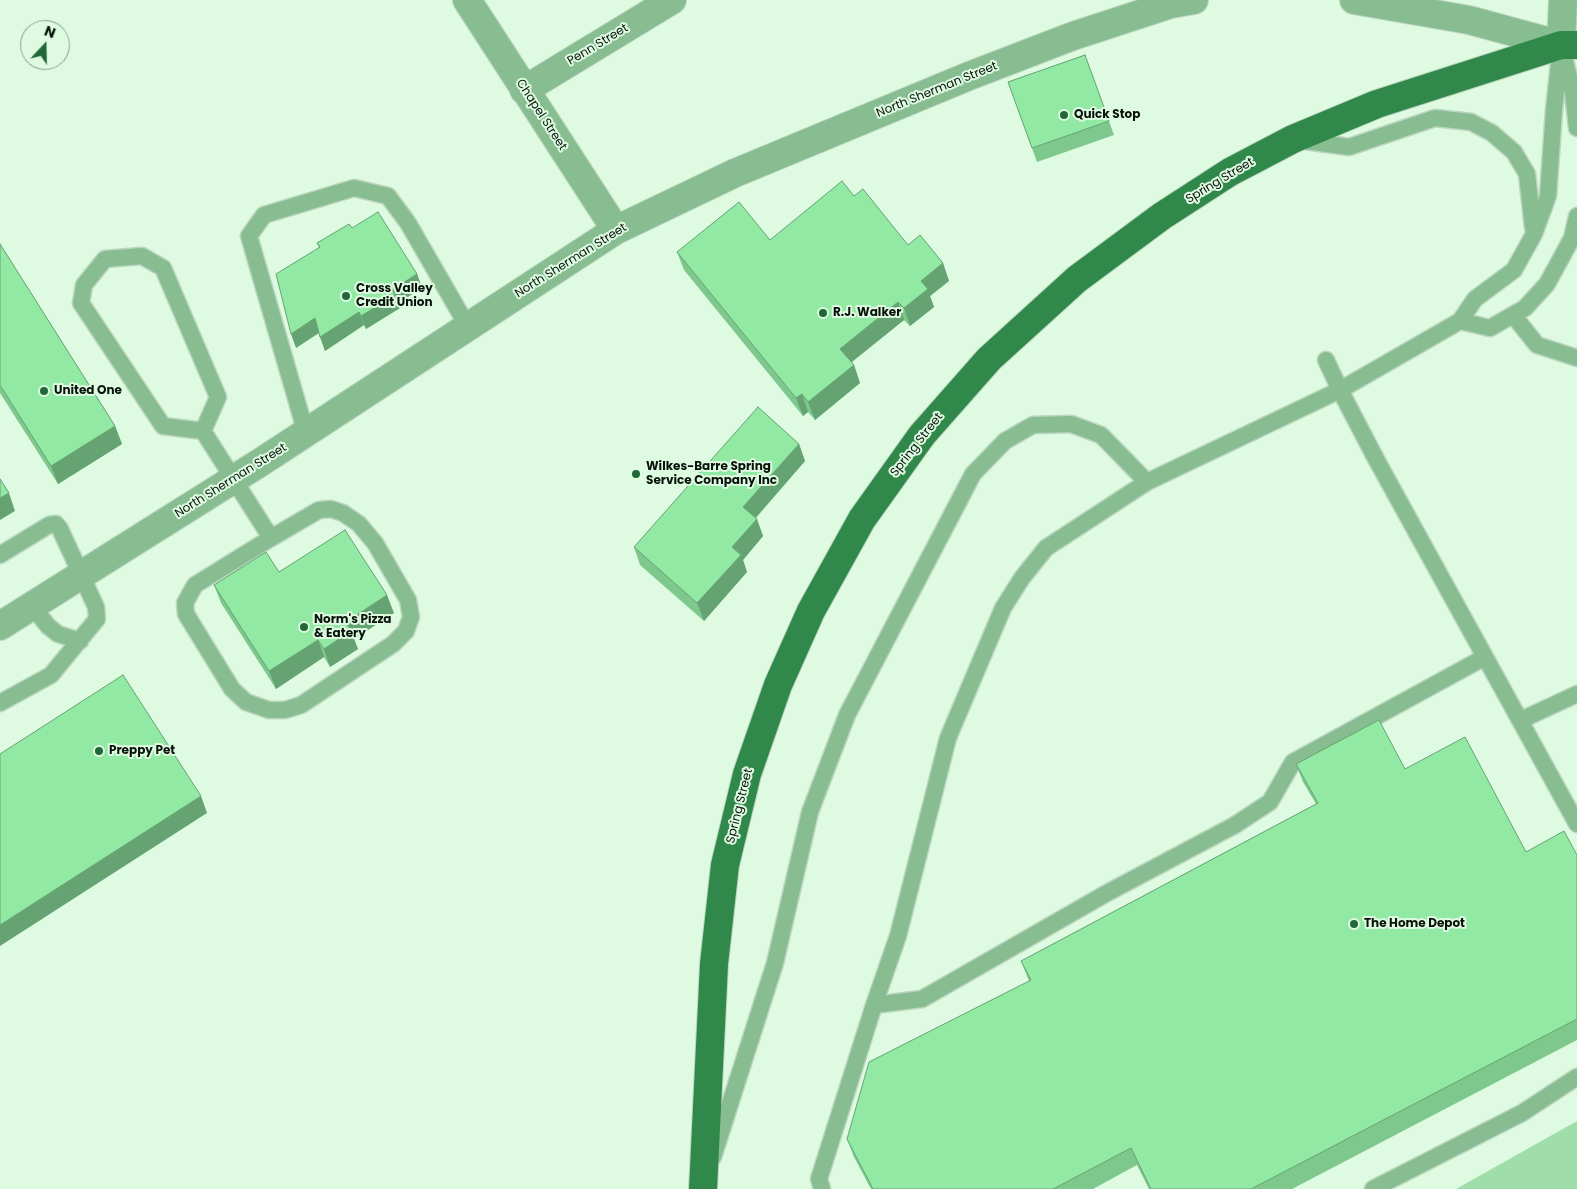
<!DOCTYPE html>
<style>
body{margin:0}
#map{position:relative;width:1577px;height:1189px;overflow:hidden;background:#defbe2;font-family:Poppins,sans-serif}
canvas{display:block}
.north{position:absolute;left:20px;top:20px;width:50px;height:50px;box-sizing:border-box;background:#defbe2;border:1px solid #889e8c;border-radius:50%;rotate:21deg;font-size:14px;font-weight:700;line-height:20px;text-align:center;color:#08120a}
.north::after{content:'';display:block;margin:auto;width:18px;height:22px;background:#206836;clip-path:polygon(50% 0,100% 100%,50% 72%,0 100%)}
</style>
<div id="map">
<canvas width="1577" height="1189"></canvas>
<div class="north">N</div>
</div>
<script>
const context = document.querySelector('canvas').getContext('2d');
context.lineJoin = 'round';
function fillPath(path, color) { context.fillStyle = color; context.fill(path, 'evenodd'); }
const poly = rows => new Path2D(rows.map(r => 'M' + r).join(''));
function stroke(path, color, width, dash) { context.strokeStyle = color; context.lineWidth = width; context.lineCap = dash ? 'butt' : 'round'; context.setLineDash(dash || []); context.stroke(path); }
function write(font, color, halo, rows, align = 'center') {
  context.font = font + ' Poppins,sans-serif'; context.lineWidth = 4; context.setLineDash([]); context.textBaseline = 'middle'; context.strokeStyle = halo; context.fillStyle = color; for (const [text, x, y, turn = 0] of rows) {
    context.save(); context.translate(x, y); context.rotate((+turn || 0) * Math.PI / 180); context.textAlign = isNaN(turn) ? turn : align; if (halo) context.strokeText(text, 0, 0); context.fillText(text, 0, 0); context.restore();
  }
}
fillPath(poly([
 [1577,1121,1577,1189,1456,1189]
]), '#9fdeab');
const lane = poly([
 [1564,57,1573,93,1577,128],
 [1298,140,1349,147,1435,118,1471,122,1492,133,1514,152,1527,174,1533,228],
 [1513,315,1537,345,1577,358],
 [1460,321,1490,328,1525,308,1547,284,1572,238,1577,216],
 [1326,360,1340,390,1460,321,1475,299,1514,270,1534,234,1548,196,1554,110,1561,45],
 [203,431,163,426,81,303,84,285,105,259,142,256,163,268,218,397,203,431,271,538,319,510,331,509,343,513,359,524,375,543,408,600,411,617,406,631,393,644,301,705,285,710,269,710,246,702,232,689,186,614,185,603,195,585,271,538],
 [306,433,249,236,264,215,354,188,388,196,408,223,468,327],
 [0,555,49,525,56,524,60,529,96,607,97,619,51,675,0,703],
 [32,606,48,626,58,634,80,641],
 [1521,720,1577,694],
 [874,1005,922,999,1107,893,1235,825,1270,802,1293,762,1485,657],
 [713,1157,775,963,810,812,847,715,973,474,1005,441,1033,425,1071,424,1101,435,1147,482],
 [822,1189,819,1179,874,1005,898,936,948,738,1003,608,1022,578,1046,548,1147,482,1340,390,1376,459,1577,824],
 [1373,1189,1522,1113,1577,1077]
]);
const street = poly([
 [467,0,616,230],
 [1354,0,1469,20,1561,45,1563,0],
 [524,90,672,0],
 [0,626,261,462,616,230,735,173,969,76,1073,36,1171,4,1194,0]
]);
const primary = poly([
 [703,1189,714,964,725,865,747,774,778,685,811,611,862,519,922,435,989,359,1077,279,1162,216,1230,172,1293,139,1377,104,1561,45,1577,45]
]);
stroke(lane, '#bcd6bf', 19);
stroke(street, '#bcd6bf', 30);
stroke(primary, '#bcd6bf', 30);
stroke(lane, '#87bd91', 16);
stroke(street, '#87bd91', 28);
stroke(primary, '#30894a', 28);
fillPath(poly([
 [1085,55,1114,135,1037,162,1008,82],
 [854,196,908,245,943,263,949,281,930,296,934,307,910,326,904,320,851,362,854,365,860,383,815,420,808,412,803,416,684,270,677,252,770,240],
 [352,228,417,274,422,288,398,303,400,308,366,329,364,325,325,351,319,333,296,348,319,248,317,243],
 [0,244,115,426,122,444,58,484,0,393],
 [799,444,805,461,756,518,763,536,743,560,747,572,704,621,640,565,634,547],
 [279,572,394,613,354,639,358,649,330,667,324,657,276,689,221,603,214,585],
 [1296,764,1405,769,1526,852,1577,855,1577,1040,1292,1189,1149,1189,1137,1165,1093,1189,871,1189,854,1157,847,1139,1029,981,1021,961,1316,804,1303,782]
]), '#7ec88d');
fillPath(poly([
 [943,263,949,281,930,296,934,307,910,326,904,308,921,281],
 [417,274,422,288,398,303,400,308,366,329,361,316,392,290],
 [898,302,904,320,847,366,840,349],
 [359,312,364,325,325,351,320,337],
 [315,318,320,332,296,348,291,334],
 [854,365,860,383,815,420,808,402],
 [802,394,808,412,803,416,796,398],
 [115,426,122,444,58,484,51,466],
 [799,444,805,461,750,524,743,507],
 [9,493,15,511,0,520,0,498],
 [757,519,763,536,743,560,747,572,704,621,697,603,732,547],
 [387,595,394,613,354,639,358,649,330,667,324,649,346,622],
 [318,640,324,657,276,689,269,671],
 [201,796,207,813,0,946,0,925]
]), '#66a373');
const building = poly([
 [1085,55,1109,121,1032,148,1008,82,1085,55],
 [842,181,854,196,863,189,908,245,920,235,943,263,921,281,928,289,904,308,898,302,840,349,854,365,808,402,802,394,796,398,677,252,739,202,770,240,842,181],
 [378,212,417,274,392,290,395,295,361,316,359,312,320,337,315,318,291,334,276,274,320,247,317,243,349,224,352,228,378,212],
 [0,244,115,426,51,466,0,385,0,244],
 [758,407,799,444,743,507,757,519,732,547,741,555,697,603,634,547,758,407],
 [0,479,9,493,0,498,0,479],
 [345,530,387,595,346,622,351,631,324,649,318,640,269,671,214,585,266,552,279,572,345,530],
 [123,675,201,796,0,925,0,754,123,675],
 [1379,720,1405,769,1465,737,1526,852,1564,831,1577,855,1577,1019,1251,1189,1151,1189,1131,1148,1053,1189,873,1189,847,1139,869,1062,1031,980,1021,961,1318,803,1296,764,1379,720]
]);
fillPath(building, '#92e9a4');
stroke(building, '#66a373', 1);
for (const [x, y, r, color] of [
 [1064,115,5,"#206836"],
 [346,296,5,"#206836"],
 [823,313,5,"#206836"],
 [44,391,5,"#206836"],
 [636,474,5,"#206836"],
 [304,627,5,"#206836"],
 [99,751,5,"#206836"],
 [1354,924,5,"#206836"]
]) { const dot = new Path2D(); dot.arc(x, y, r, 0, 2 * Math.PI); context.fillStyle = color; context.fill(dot); stroke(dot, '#defbe2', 2); }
write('12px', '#08120a', '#defbe2', [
 ["Penn Street",598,45,-31],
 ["North Sherman Street",937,90,-22],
 ["Chapel Street",541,115,57],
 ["Spring Street",1220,181,-31],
 ["North Sherman Street",571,261,-32],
 ["Spring Street",917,445,-52],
 ["North Sherman Street",231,481,-32],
 ["Spring Street",740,806,-76]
]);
write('bold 12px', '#08120a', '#defbe2', [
 ["Quick Stop",1074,115],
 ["Cross Valley",356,289],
 ["Credit Union",356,303],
 ["R.J. Walker",833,313],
 ["United One",54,391],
 ["Wilkes-Barre Spring",646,467],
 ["Service Company Inc",646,481],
 ["Norm's Pizza",314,620],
 ["& Eatery",314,634],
 ["Preppy Pet",109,751],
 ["The Home Depot",1364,924]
], 'left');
</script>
